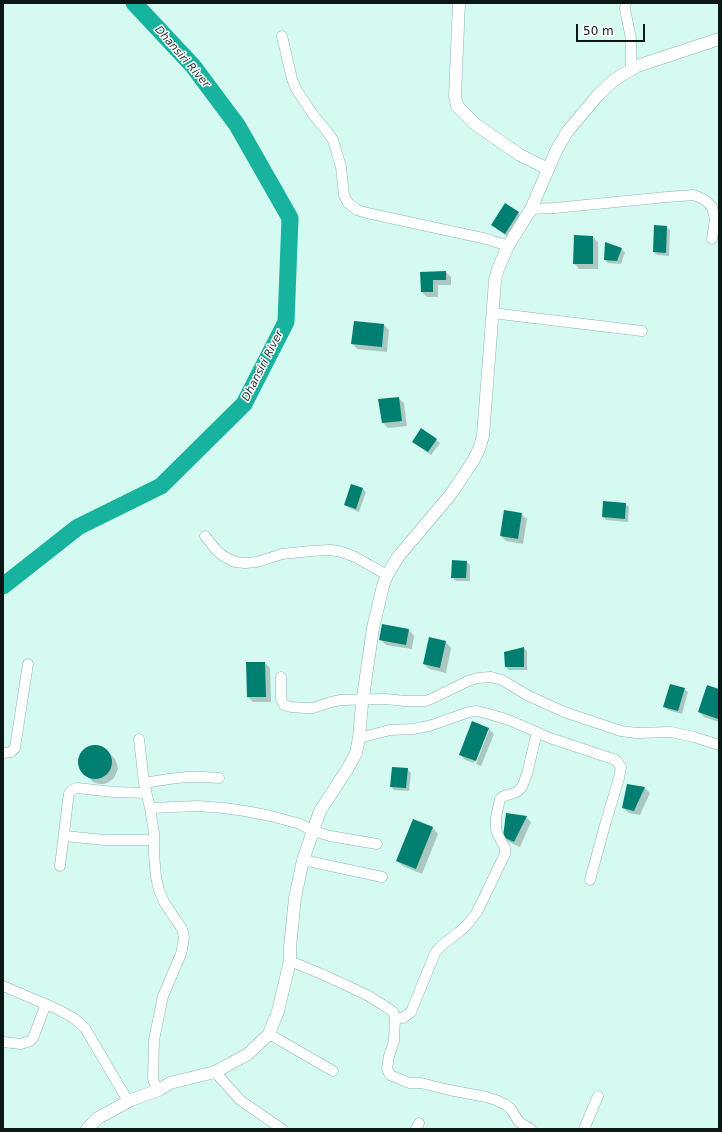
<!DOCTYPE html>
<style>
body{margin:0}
#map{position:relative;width:722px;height:1132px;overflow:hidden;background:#d5faf2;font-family:"DejaVu Sans",sans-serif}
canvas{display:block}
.frame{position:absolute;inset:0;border:4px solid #0a1715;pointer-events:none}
.scale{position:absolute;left:576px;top:24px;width:69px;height:18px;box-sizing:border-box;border:2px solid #0a1715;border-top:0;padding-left:5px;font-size:12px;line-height:14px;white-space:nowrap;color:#0a1715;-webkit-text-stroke:3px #fefefe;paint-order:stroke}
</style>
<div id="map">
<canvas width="722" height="1132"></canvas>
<div class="frame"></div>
<div class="scale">50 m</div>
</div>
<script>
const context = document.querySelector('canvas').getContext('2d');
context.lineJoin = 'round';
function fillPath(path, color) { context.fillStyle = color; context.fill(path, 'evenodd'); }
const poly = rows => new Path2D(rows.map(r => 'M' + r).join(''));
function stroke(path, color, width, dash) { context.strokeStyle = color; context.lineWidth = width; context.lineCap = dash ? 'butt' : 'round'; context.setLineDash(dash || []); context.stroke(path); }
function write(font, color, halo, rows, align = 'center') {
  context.font = font + ' "DejaVu Sans",sans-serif'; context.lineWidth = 3; context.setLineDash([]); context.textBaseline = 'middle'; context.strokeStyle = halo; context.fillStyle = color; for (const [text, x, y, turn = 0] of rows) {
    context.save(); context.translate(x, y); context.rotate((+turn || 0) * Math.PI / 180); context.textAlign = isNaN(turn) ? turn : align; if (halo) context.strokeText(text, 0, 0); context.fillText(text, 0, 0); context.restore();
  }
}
fillPath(poly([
 [518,213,524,218,511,239,498,230,492,225],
 [666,227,670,230,669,256,657,255,654,252],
 [575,236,593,237,598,242,598,269,579,269,574,263],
 [621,249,625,252,621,264,608,263,605,260],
 [446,272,451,277,451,285,438,285,438,297,427,297,422,292,421,273],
 [384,325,389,330,387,352,357,349,352,343],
 [398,398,404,403,407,426,388,428,383,423],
 [436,440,440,443,431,455,413,442],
 [363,489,366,492,359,512,349,508,345,505],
 [625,504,629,507,628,522,606,520,603,517],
 [521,514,527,519,523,544,506,541,501,536],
 [467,562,470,565,470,581,456,581,452,577],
 [409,630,414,636,412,649,386,645,380,639],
 [430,638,446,642,451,648,446,673,429,669,424,664],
 [524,648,527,651,527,670,509,670,506,667],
 [247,663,265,663,270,668,271,702,253,702,248,697],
 [708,686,719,690,719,722,704,717,699,711],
 [684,689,688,692,682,714,668,710,664,706],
 [488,728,494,734,481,766,476,764,489,730,487,730,474,763,465,760,460,754],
 [96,745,101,746,106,749,115,759,117,764,118,769,114,778,109,782,104,784,99,784,93,782,89,778,80,768,79,762,80,757,82,752,91,746],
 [407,769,411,773,409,791,394,790,391,786],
 [628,785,645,788,650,793,640,815,629,813,623,808],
 [526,817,531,822,520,847,509,842,504,837],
 [413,820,433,828,438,834,422,874,403,866,397,861]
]), '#0003');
stroke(poly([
 [3,586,78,527,161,486,244,404,286,322,290,218,237,125,193,66,134,3]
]), '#17b39f', 17);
fillPath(poly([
 [505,203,519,212,505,234,491,225],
 [654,225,667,226,666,253,653,252],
 [574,235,593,236,593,264,573,264],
 [605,242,622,248,617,261,604,260],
 [446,271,446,280,433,280,433,292,421,292,420,272],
 [354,321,384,324,382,347,351,344],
 [399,397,402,421,382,423,378,399],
 [421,428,437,439,428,452,412,442],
 [351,484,363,488,356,509,344,505],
 [603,501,626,503,625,519,602,517],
 [504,510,522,513,518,539,500,536],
 [452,560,467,561,466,578,451,578],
 [382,624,409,629,406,645,379,640],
 [429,637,446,641,440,668,423,664],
 [524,647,524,667,505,667,504,652],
 [246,662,265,662,266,697,247,697],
 [670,684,685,688,678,711,663,707],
 [707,685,719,689,718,719,698,712],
 [472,721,489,728,476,761,459,755],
 '78 762a17 17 0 1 1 34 0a17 17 0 1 1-34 0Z',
 [392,767,408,768,406,788,390,787],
 [627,784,645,787,634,811,622,808],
 [506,813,527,816,514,842,503,837],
 [413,819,433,827,416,869,396,861]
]), '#007f70');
const minor = poly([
 [626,3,625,9,631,39,631,69],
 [282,36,292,79,296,89,314,116,325,129,333,140,341,167,344,195,348,203,357,210,367,213,487,239,508,246],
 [531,209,555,208,667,197,694,195,705,200,712,207,715,219,712,239],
 [492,313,642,331],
 [205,536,217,551,225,557,235,562,245,563,257,562,282,554,311,551,331,550,342,552,355,557,387,575],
 [281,677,281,699,284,705,291,707,305,708,313,708,331,702,341,700,386,699,405,701,426,701,433,698,468,681,478,678,491,677,502,680,527,695,564,712,621,731,636,733,671,732,694,737,719,745],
 [359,738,390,730,413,729,429,726,469,712,477,711,489,714,509,720,550,738,616,760,621,767,619,778,605,825,590,880],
 [139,739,144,783,150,808,154,833,154,854,156,877,159,890,164,902,182,929,184,937,183,944,181,954,163,996,154,1040,153,1079,155,1084,159,1090],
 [3,753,11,752,15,748,28,664],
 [144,783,169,779,186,777,204,777,219,778],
 [150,808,198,806,224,808,245,811,271,816,300,824,313,831,330,836,377,844],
 [64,836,105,840,154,840],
 [303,860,382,877],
 [60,866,68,800,69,794,72,790,77,788,114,792,146,793],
 [290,961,324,975,367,995,388,1008,393,1012,395,1018,394,1041,389,1056,387,1069,390,1075,409,1083,421,1083,449,1090,486,1097,496,1100,506,1105,511,1109,519,1122,531,1129],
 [3,986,57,1009,75,1019,85,1028,128,1101],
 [395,1018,403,1018,411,1012,435,953,441,946,459,932,467,925,477,912,505,854,505,848,498,835,496,829,496,817,500,799,504,796,517,792,522,787,527,774,537,732],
 [269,1034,333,1071],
 [3,1042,21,1044,30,1041,33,1038,46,1004],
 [215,1072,240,1100,282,1129],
 [416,1129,419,1123],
 [584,1129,598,1096]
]);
const tertiary = poly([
 [459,3,455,96,457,106,475,124,520,155,548,169],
 [87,1129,98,1118,131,1100,159,1090,170,1083,215,1072,248,1054,269,1034,278,1011,290,961,290,947,295,898,303,860,320,811,348,768,356,753,359,738,362,704,373,628,383,586,387,575,398,557,451,494,473,461,479,449,483,436,495,281,498,269,508,246,531,209,556,151,567,132,598,95,614,80,637,66,719,39]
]);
stroke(minor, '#90b3ab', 11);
stroke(tertiary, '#90b3ab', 13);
stroke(minor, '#fff', 10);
stroke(tertiary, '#fff', 12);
write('italic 11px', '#1d332f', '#fefefe', [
 ["Dhansiri River",182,57,49],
 ["Dhansiri River",263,366,-63]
]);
</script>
